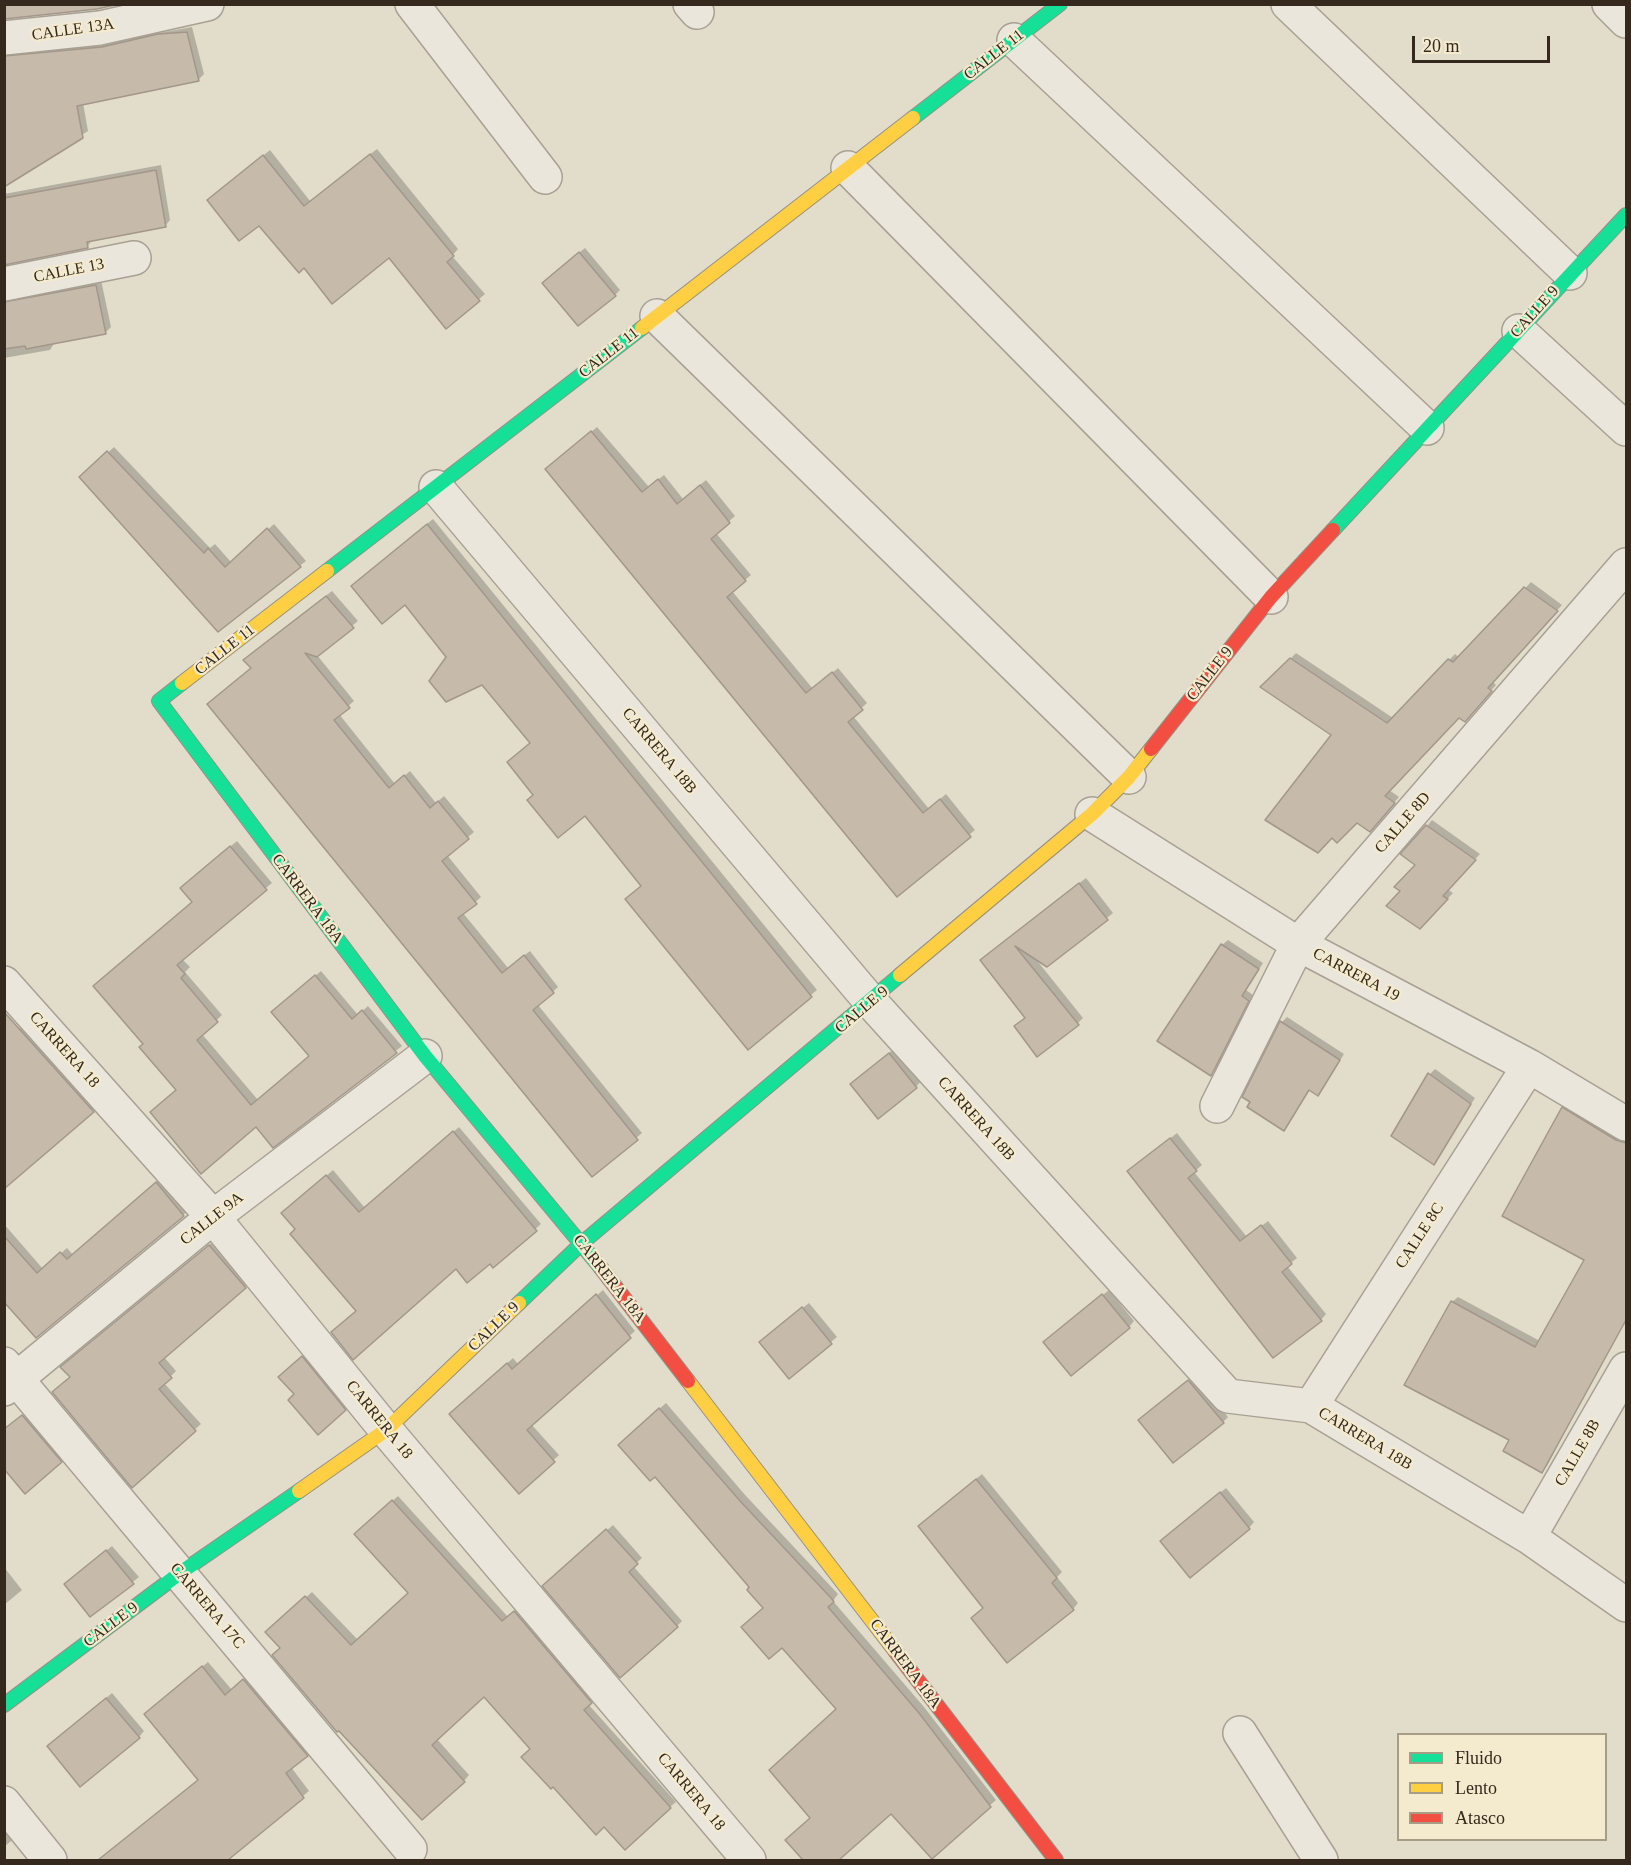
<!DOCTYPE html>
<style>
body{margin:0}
#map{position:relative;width:1631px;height:1865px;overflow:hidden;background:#e2dcca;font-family:"Times New Roman",serif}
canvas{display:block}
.frame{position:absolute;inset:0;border:6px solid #34291c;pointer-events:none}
.legend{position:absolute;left:1397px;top:1733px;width:210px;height:108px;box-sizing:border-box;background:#f4ebcf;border:2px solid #a79d87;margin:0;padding:8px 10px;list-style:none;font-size:18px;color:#34291c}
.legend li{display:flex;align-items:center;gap:12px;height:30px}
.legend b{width:30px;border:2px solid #a79d87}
.scale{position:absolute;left:1412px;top:36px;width:138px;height:27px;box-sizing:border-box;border:3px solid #34291c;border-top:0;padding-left:8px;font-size:18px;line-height:21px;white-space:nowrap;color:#34291c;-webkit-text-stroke:4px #f4ebcf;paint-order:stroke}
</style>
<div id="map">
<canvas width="1631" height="1865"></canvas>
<div class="frame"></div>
<ul class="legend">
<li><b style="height:8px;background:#16e098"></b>Fluido</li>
<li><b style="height:8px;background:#ffcf43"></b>Lento</li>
<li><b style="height:8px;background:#f24e42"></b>Atasco</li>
</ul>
<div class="scale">20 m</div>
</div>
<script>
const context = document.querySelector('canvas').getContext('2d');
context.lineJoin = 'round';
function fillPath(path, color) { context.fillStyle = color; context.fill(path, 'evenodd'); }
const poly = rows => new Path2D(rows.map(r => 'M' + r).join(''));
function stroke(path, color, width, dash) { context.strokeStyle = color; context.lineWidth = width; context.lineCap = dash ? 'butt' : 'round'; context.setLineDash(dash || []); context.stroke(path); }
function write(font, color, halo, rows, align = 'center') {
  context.font = font + ' "Times New Roman",serif'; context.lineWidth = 4.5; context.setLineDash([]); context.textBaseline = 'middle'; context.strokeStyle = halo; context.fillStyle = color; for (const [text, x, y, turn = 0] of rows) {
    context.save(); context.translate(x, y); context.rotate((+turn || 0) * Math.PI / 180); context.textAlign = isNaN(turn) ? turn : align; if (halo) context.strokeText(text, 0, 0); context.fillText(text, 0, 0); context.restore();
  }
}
fillPath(poly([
 [192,27,204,74,198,80,83,103,88,131,4,185,4,50,109,42],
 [377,149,458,249,452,256,485,294,446,327,390,256,305,266,259,224,215,195,270,150,310,201],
 [161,165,170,220,165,226,93,239,87,247,4,265,4,194],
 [585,248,620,290,615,295,549,277],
 [101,280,111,327,105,333,55,342,50,350,4,358,4,297],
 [597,427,649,487,664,475,683,499,706,480,735,516,716,533,751,575,732,591,813,689,838,668,867,703,853,716,929,809,946,794,975,830,898,894,553,464],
 [114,447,210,548,215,544,231,562,274,524,306,561,218,630,81,477],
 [433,519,817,990,748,1047,642,886,585,814,535,795,531,743,481,684,447,657,405,603,358,580],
 [1531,582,1562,605,1492,681,1496,685,1470,714,1459,716,1389,790,1399,797,1375,825,1333,734,1263,687,1296,653,1393,718,1455,654,1460,658],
 [332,591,358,621,317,655,354,701,339,714,395,784,410,771,436,803,444,796,474,832,447,855,481,897,463,913,508,968,530,951,558,987,538,1005,642,1133,592,1175,252,668,250,654],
 [1432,820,1480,854,1447,889,1453,893,1420,928,1402,890,1417,865,1427,826],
 [237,841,272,883,182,959,190,967,185,972,222,1015,202,1034,258,1100,310,1055,278,1007,321,971,358,1015,368,1006,402,1046,273,1146,256,1125,178,1090,145,1043,193,902,187,883],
 [1086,878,1113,913,1047,966,1035,958,1083,1018,1078,1023,1016,1026,1026,1017,987,955],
 [1228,940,1263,963,1246,990,1253,995,1216,1069,1211,1074,1222,945],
 [1287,1017,1344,1054,1323,1088,1317,1094,1310,1089,1284,1129,1282,1022],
 [25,1023,98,1105,4,1187,4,1041],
 [895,1048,921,1081,916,1087,857,1079],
 [1435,1069,1475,1098,1433,1163,1430,1074],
 [1568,1103,1626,1136,1626,1316,1547,1466,1541,1471,1511,1439,1452,1302,1458,1297,1540,1341,1587,1259,1563,1108],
 [459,1127,541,1224,493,1266,490,1262,456,1267,357,1310,297,1229,289,1208,333,1170,365,1208],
 [1177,1133,1202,1165,1194,1172,1247,1237,1268,1221,1297,1258,1287,1266,1326,1314,1321,1320,1135,1166],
 [162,1177,189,1210,36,1336,4,1299,4,1224,43,1269,67,1248,73,1255],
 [215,1240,251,1281,164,1357,176,1371,164,1383,201,1424,132,1485,71,1377,68,1361],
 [603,1290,635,1331,531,1424,559,1455,519,1492,456,1409,513,1358,518,1364],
 [1109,1290,1134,1321,1129,1327,1051,1337],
 [809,1303,837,1337,789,1377,766,1337],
 [308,1352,350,1403,345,1409,296,1394,286,1371],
 [1195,1376,1228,1417,1223,1422,1145,1415],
 [666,1403,746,1496,838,1594,833,1601,924,1707,996,1800,932,1857,892,1812,837,1860,805,1860,787,1840,812,1817,837,1709,751,1587,625,1439],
 [29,1411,66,1455,61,1461,4,1430],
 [982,1474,1062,1572,1057,1577,1078,1603,1073,1609,926,1520],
 [1226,1488,1254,1522,1249,1528,1167,1536],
 [398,1496,508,1617,520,1606,596,1696,588,1704,676,1802,670,1807,532,1749,484,1695,436,1738,469,1775,464,1781,282,1647,273,1627,312,1592,358,1640,410,1592,362,1529],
 [613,1525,642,1558,633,1566,682,1621,677,1626,550,1580],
 [112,1546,139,1577,91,1615,72,1579],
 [4,1567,22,1590,4,1605],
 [208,1662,232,1690,250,1675,312,1749,291,1767,309,1791,226,1860,198,1860,189,1850,176,1860,139,1860,123,1842,200,1779,151,1708],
 [112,1693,144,1731,139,1737,54,1741],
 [4,1821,17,1836,4,1847]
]), '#0003');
const building = poly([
 [4,4,119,4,97,9,4,19,4,4],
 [187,32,199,81,77,106,83,138,4,187,4,56,102,47,158,34,187,32],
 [370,154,454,256,447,262,480,301,446,329,389,258,332,304,304,268,299,273,259,226,239,241,207,200,263,155,304,206,370,154],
 [156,170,166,227,87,242,88,248,4,265,4,198,156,170],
 [579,252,616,296,578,326,542,283,579,252],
 [96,285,106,334,26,349,25,346,4,349,4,302,96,285],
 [591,431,642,492,658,479,677,504,700,485,730,523,711,539,746,581,727,597,806,693,832,672,863,710,848,722,923,813,940,799,971,837,897,897,545,469,591,431],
 [107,451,204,553,208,548,225,567,267,528,301,567,218,632,79,477,107,451],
 [427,524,812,997,748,1050,625,899,641,886,585,816,558,838,527,800,533,795,507,762,530,743,482,685,446,702,429,681,446,657,405,605,382,624,351,586,427,524],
 [1524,587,1558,611,1488,688,1492,691,1465,722,1459,718,1385,796,1395,803,1370,832,1357,823,1337,843,1332,838,1318,853,1265,820,1331,735,1260,687,1290,658,1387,723,1448,659,1453,662,1524,587],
 [326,596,354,628,317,657,305,653,350,708,334,720,389,788,404,775,430,808,438,801,469,839,442,861,477,904,458,918,502,973,524,955,554,993,533,1010,638,1140,592,1177,207,704,251,668,243,660,326,596],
 [1426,825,1476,860,1443,896,1448,899,1420,929,1386,906,1400,891,1394,887,1415,865,1400,854,1426,825],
 [230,846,267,890,177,965,185,974,181,978,218,1022,197,1040,251,1105,309,1056,271,1012,315,975,352,1019,362,1010,397,1053,273,1148,256,1127,201,1174,150,1112,176,1090,139,1047,143,1044,93,986,192,902,180,888,230,846],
 [1079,883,1108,920,1047,967,1015,946,1079,1025,1037,1057,1014,1026,1025,1018,980,960,1079,883],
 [1221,944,1259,969,1242,996,1249,1001,1211,1076,1157,1041,1221,944],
 [4,1012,94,1112,4,1189,4,1012],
 [1280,1021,1340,1060,1318,1096,1309,1090,1284,1131,1247,1107,1250,1102,1242,1097,1280,1021],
 [889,1053,917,1088,878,1119,850,1084,889,1053],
 [1428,1073,1471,1104,1434,1165,1391,1136,1428,1073],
 [1562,1107,1616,1140,1626,1143,1626,1320,1542,1473,1503,1451,1509,1440,1404,1385,1451,1301,1535,1347,1584,1260,1502,1216,1562,1107],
 [453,1131,537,1231,493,1268,490,1264,467,1283,456,1269,353,1360,331,1332,356,1311,290,1234,295,1229,281,1213,326,1175,359,1212,453,1131],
 [1170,1138,1197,1171,1188,1178,1240,1241,1261,1225,1292,1264,1282,1272,1322,1321,1273,1358,1127,1171,1170,1138],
 [156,1182,184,1216,36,1338,4,1302,4,1236,37,1273,60,1252,67,1259,156,1182],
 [209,1245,246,1288,159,1363,172,1378,159,1389,196,1431,132,1488,52,1392,70,1377,60,1367,209,1245],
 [596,1294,631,1338,527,1430,555,1462,519,1494,449,1414,507,1363,512,1369,596,1294],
 [1102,1294,1130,1328,1071,1376,1043,1342,1102,1294],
 [802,1307,832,1344,789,1379,759,1342,802,1307],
 [302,1356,346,1410,318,1435,288,1400,294,1394,278,1377,302,1356],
 [1188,1380,1224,1423,1173,1463,1138,1420,1188,1380],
 [659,1408,741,1502,832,1599,834,1602,828,1607,919,1713,991,1807,932,1859,891,1814,839,1860,803,1860,785,1840,810,1818,769,1770,836,1709,782,1648,769,1659,741,1627,763,1608,747,1590,749,1587,655,1477,650,1481,618,1445,659,1408],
 [22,1415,62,1462,25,1494,4,1469,4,1429,22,1415],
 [976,1479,1057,1578,1052,1583,1074,1610,1007,1663,971,1618,983,1608,918,1526,976,1479],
 [1220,1492,1250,1529,1190,1578,1160,1541,1220,1492],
 [392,1500,502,1621,514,1611,592,1703,584,1710,671,1808,625,1850,604,1827,596,1835,553,1787,551,1789,521,1757,530,1749,484,1697,432,1745,465,1782,422,1820,339,1731,337,1732,272,1655,280,1648,265,1632,305,1596,351,1645,408,1593,354,1534,392,1500],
 [606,1529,638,1564,629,1572,678,1627,620,1678,542,1586,606,1529],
 [106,1550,134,1584,90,1617,64,1584,106,1550],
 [202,1666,225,1695,243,1679,308,1756,286,1773,304,1798,228,1860,98,1860,198,1780,144,1714,202,1666],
 [106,1698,140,1738,80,1787,47,1746,106,1698]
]);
fillPath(building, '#c6baab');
stroke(building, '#a2978a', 1.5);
const street = poly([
 [412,4,545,177],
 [690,4,697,12],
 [1288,4,1570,273],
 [1609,4,1626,21],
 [4,38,100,28,207,4],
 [1014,40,1427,428],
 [848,168,1271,597],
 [4,284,134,258],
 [657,316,1129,777],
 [1519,331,1626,429],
 [436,487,871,1002,1228,1396,1311,1406,1529,1537,1626,1605],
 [1092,814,1298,944,1529,1066,1626,1124],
 [4,983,213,1217,386,1430,749,1860],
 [1217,1106,1298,944,1626,565],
 [4,1364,410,1849],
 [4,1389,213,1217,425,1056],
 [1311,1406,1529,1066],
 [1529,1537,1626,1369],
 [1240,1733,1321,1860],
 [4,1803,50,1860]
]);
const fast = poly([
 [913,118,1060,4],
 [1333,530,1626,215],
 [327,571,642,328],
 [182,683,159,701,425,1056,601,1268],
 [519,1303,582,1243,900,975],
 [4,1705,180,1573,299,1491]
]);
const slow = poly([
 [642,328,913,118],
 [182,683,327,571],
 [900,975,1092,814,1129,777,1151,749],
 [688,1381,896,1652],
 [299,1491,386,1430,519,1303]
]);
const jam = poly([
 [1151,749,1271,597,1333,530],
 [601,1268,688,1381],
 [896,1652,1056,1860]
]);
stroke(street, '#a7a194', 36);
stroke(fast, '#969084', 16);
stroke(slow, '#969084', 16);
stroke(jam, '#969084', 16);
stroke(street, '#eae6db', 33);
stroke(fast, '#16e098', 14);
stroke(slow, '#ffcf43', 14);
stroke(jam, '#f24e42', 14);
write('16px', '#34291c', '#f4ebcf', [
 ["CALLE 13A",73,30,-8],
 ["CALLE 11",994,55,-38],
 ["CALLE 13",69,271,-11],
 ["CALLE 9",1535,312,-48],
 ["CALLE 11",609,353,-38],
 ["CALLE 11",225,650,-38],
 ["CALLE 9",1210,674,-52],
 ["CARRERA 18B",659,751,50],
 ["CALLE 8D",1403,823,-49],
 ["CARRERA 18A",307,899,53],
 ["CARRERA 19",1356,975,28],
 ["CALLE 9",862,1010,-40],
 ["CARRERA 18",64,1050,48],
 ["CARRERA 18B",976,1119,48],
 ["CALLE 9A",212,1219,-38],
 ["CALLE 8C",1420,1236,-57],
 ["CARRERA 18A",609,1279,52],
 ["CALLE 9",494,1327,-44],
 ["CARRERA 18",379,1420,51],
 ["CARRERA 18B",1365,1439,31],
 ["CALLE 8B",1578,1453,-60],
 ["CARRERA 17C",207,1606,50],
 ["CALLE 9",111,1625,-37],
 ["CARRERA 18A",905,1664,53],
 ["CARRERA 18",691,1792,50]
]);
</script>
